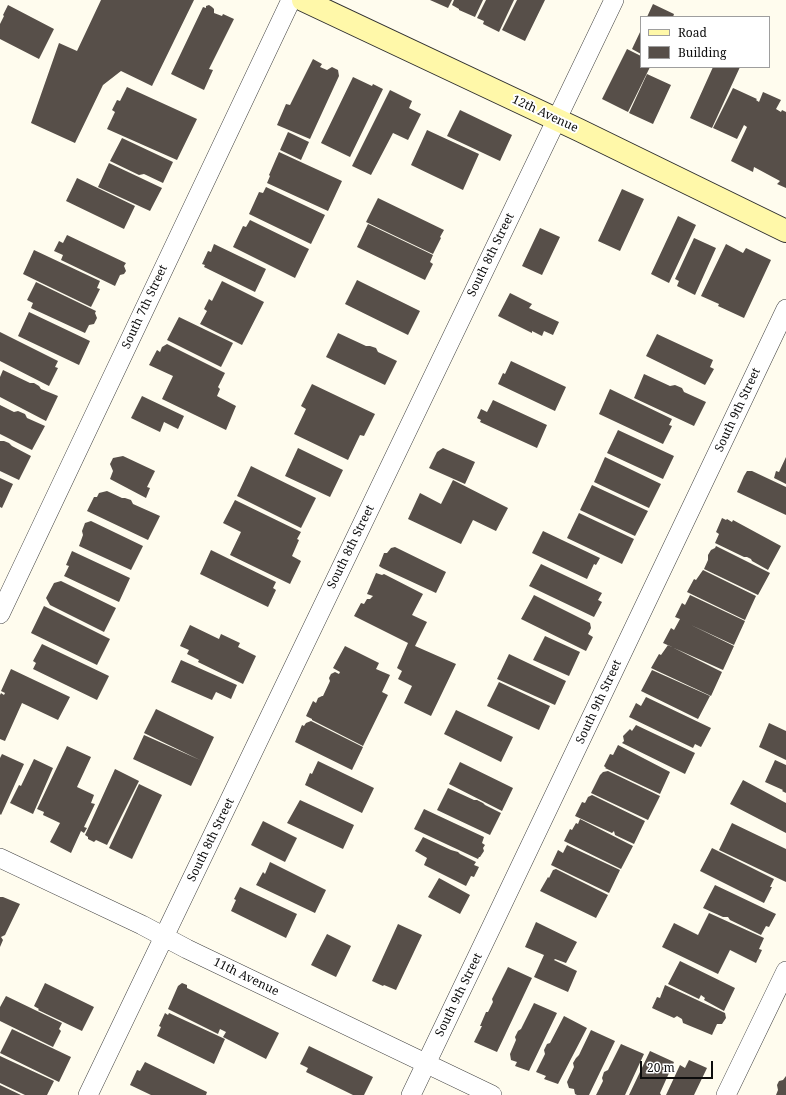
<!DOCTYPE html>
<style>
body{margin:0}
#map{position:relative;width:786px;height:1095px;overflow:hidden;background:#fffcee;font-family:"Noto Serif",serif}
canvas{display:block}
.legend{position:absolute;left:640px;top:16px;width:130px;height:52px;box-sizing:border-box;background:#fff;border:1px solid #9e9e9e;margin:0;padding:5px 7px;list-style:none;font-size:12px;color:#0d0d0d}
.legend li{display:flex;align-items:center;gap:8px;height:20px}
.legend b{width:20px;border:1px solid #9e9e9e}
.scale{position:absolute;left:640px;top:1061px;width:73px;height:18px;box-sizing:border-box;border:2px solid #0d0d0d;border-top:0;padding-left:5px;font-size:12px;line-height:14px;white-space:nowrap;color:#0d0d0d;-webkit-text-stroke:3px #fff;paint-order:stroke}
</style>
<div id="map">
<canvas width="786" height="1095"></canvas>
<ul class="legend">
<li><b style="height:5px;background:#fff8a9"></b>Road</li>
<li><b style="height:11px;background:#574f49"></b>Building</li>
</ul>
<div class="scale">20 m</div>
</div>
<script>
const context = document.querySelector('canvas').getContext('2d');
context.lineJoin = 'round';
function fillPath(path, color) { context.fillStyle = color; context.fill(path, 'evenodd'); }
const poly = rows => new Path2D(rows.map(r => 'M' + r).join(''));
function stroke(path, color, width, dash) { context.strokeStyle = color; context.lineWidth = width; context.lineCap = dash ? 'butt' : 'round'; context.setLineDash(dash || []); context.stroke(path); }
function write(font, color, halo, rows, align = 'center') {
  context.font = font + ' "Noto Serif",serif'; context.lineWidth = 4; context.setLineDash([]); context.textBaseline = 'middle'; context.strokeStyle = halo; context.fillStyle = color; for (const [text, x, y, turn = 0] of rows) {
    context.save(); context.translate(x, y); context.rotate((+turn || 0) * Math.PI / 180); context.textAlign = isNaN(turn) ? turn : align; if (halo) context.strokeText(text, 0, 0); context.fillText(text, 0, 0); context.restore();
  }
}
fillPath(poly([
 [101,0,194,0,152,86,121,71,103,85,75,143,31,123,59,43,77,51],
 [430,0,452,0,448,8],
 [454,0,483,0,475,17,459,10,459,9,452,5],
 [486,0,514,0,499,32,483,24,484,21,477,18],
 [517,0,545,0,525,41,502,30],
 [653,4,674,14,673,17,647,17],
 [8,5,54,29,39,59,0,39,0,24,4,16,3,15],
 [209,5,212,7,214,9,214,13,222,16,223,14,234,19,209,69,213,70,204,90,171,74,203,7,206,8,206,6],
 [641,30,641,54,632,49],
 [627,49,641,56,641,67,650,67,628,112,602,99],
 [313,59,322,64,320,67,327,70,332,67,338,70,339,76,310,139,277,125,286,104,290,105],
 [713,67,740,67,712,128,690,118],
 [647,74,671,85,653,124,629,113],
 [353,77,372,86,373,84,383,89,350,157,321,143],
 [127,87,197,119,177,160,107,129,115,112,112,110,117,100,120,101],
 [733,88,757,99,756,100,759,102,763,92,781,100,776,109,781,112,782,110,786,112,786,188,777,184,780,181,754,167,753,172,731,161,747,127,744,125,737,139,713,128],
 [390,90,412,101,409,108,421,114,408,140,393,133,371,175,352,166],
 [460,110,512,135,500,161,447,136],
 [427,130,479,154,463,190,411,165],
 [288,132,309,142,301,160,280,150],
 [122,138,173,162,163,183,144,174,139,175,110,161],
 [279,152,342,181,328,211,267,183,270,176,269,175],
 [109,163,162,188,150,211,98,187],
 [77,178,135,206,124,229,66,201],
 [266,187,325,215,311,244,249,214,259,192,263,193],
 [622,189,644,199,620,251,598,241],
 [378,198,444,230,440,237,441,238,433,254,366,222],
 [678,216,696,225,669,283,651,274],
 [250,220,309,249,295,278,233,247,243,226,246,227],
 [368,224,433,255,430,262,433,264,425,280,357,247],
 [540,228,560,237,542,275,522,266],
 [67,235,126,263,124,266,126,271,124,274,120,275,115,286,61,260,63,255,54,251,59,241,63,243],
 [694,238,716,248,695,295,677,286,679,281,675,279],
 [214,244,266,269,255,292,204,267,205,265,202,264,208,251,211,252],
 [726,244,743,253,746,248,771,260,744,318,718,306,719,304,701,296],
 [34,250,100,281,97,288,100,289,91,307,23,274],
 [357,280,420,311,408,335,345,304],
 [222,281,264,302,242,345,200,324,207,311,204,309,209,299,212,301],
 [36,282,96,311,95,313,97,318,94,324,89,325,85,333,31,308,33,303,27,300],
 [510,293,532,304,529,308,559,322,553,335,544,331,542,336,532,331,532,333,498,316],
 [29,312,90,341,79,365,18,336],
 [179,317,233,343,221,367,167,340],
 [0,332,58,361,55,367,58,368,49,386,0,361],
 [338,333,366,346,370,346,376,348,378,352,397,361,385,385,326,357],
 [657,334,713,360,710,367,714,369,705,385,646,356],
 [167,344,225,373,218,387,220,389,217,396,236,406,226,430,162,399,173,376,149,365,157,350,160,352,162,347],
 [511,361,566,387,555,411,498,384,503,373,505,374],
 [3,370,30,383,34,383,39,386,41,389,58,396,46,421,0,397,0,377],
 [644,374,670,386,675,385,682,388,684,392,706,402,694,426,634,398],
 [312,384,375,414,364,436,360,435,348,460,294,434,306,409,301,406],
 [610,389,672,419,669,425,672,426,663,444,599,414],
 [142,396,184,416,178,429,164,422,160,432,131,418],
 [493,400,547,425,537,448,480,422,481,420,477,418,481,409,487,412],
 [0,405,14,412,18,411,25,414,27,418,45,426,32,450,0,434],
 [618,430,674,456,663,479,607,453],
 [0,441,4,441,9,443,12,446,31,456,19,480,0,471],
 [298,448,343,470,330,497,285,476],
 [443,448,475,462,465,484,429,468,437,452],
 [123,456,155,471,147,487,150,488,146,498,110,479,113,471,110,464,113,458],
 [605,457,661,484,649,508,594,482],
 [786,457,786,484,774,478,776,471,779,472],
 [251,466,316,498,301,528,237,496],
 [747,471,752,471,786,487,786,515,737,492,744,476],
 [0,478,13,484,2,508,0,507],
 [453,480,508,508,496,531,473,520,461,544,408,519,420,493,441,504],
 [592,485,648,511,635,536,580,510],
 [107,491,122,498,125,498,131,500,133,504,160,516,148,540,87,511,94,497,97,497,99,493],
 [235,500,301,532,297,539,299,540,292,556,301,561,290,584,230,555,241,532,223,523],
 [579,513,634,539,622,564,567,538],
 [722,518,726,520,727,519,732,522,733,520,781,546,768,570,752,561,751,559,747,557,744,557,715,543,719,534,716,532],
 [91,521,143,546,131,570,79,546,83,535,82,531,85,523],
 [543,531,600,558,596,565,594,564,587,579,532,553],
 [716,546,770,573,758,595,704,569,708,560,708,555,711,550,715,548],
 [395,547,446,572,436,593,382,568,379,566,384,553,387,553,391,548],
 [211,550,276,582,273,588,276,590,268,607,200,574],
 [72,551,130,578,119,602,64,576,69,566,66,565],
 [541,564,602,593,598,600,602,602,594,617,529,586],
 [703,570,756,596,745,620,687,592,694,579,696,580],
 [376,573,382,575,384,574,423,594,412,615,427,622,415,646,456,664,431,716,404,703,412,686,398,679,402,671,397,668,408,643,354,616,361,603,364,604,367,599,370,599,373,596,367,594],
 [61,581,116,608,104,632,50,605,46,598,54,583],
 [534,595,590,623,591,628,588,634,593,637,586,651,521,619],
 [690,595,745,621,734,645,691,625,734,646,723,670,663,643,671,628,674,630,680,619,675,617,682,603,685,605],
 [44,606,110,639,97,665,31,633],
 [190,625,219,639,221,634,240,643,238,647,256,656,243,684,198,662,199,660,187,654,189,650,180,646],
 [545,636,580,652,569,676,533,660],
 [42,644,109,676,97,700,33,669,36,663,33,661],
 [668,645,722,672,711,696,651,668,659,654,661,655],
 [345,646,379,663,376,669,390,675,382,692,388,695,363,746,312,720,312,719,306,716,313,701,316,703,318,698,322,696,323,696,330,681,329,678,331,674,335,672,339,674,340,672,333,668],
 [509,654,566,681,555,705,497,679],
 [181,660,237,685,231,699,216,692,212,700,171,682],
 [11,669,70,697,58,720,22,703,5,741,0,739,0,695,1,693,4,695,5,693,1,691],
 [652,670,710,696,698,719,641,691],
 [499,682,550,706,539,730,487,706],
 [646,697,711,728,701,747,695,744,693,748,629,717,636,703,641,706],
 [156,709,214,737,191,786,133,759,144,735,200,760,144,733],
 [456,710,513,737,501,762,444,734],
 [311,721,363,747,352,770,295,742,302,725,304,726,306,723],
 [769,723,786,731,786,760,759,747],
 [636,725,695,753,685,774,622,743,624,741,623,736,630,729,632,731],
 [618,745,670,772,660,794,605,768,606,768,604,766,610,754,613,755],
 [67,746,91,757,77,787,94,795,91,803,95,804,84,827,87,828,84,833,81,831,71,853,50,842,60,823,43,815,44,812,37,809],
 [2,754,24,764,1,815,0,814,0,758],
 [34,759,53,768,33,814,10,803,19,785,21,786],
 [775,760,786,765,786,793,782,791,783,790,765,782],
 [318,761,374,788,362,813,305,785,310,773,312,774],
 [460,762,513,788,502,811,449,784],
 [115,769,139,781,107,845,96,840,94,842,88,839,88,837,85,835],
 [608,771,660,796,648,820,591,793,600,775,603,772],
 [743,780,786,803,786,833,730,804],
 [139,784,162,795,132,859,109,848],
 [448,788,474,800,477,800,483,803,485,805,501,813,490,835,437,810],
 [592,795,645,821,634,844,615,835,614,831,612,833,575,816,582,802,585,803,588,797],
 [300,800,354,825,343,849,287,823],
 [424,809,484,837,482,843,485,845,483,848,484,851,480,857,479,857,478,859,414,829],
 [580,819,633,846,621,869,564,841,570,829,572,830,576,823,578,824],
 [263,821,297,838,285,862,251,845],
 [732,823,786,849,786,882,719,850],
 [423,837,451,850,458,852,460,854,476,862,474,865,479,867,474,877,471,876,466,886,424,865,427,858,415,851],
 [567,845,620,870,609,893,551,865,558,850,563,853],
 [712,848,774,879,770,887,772,887,764,903,700,871],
 [270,862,326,890,315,913,256,885,263,872,265,874],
 [556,869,608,895,596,918,540,891,548,877,549,878,553,870],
 [439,878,470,895,460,914,428,897],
 [715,885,776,914,769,927,766,926,761,935,730,920,728,917,723,917,703,908],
 [240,887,297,914,286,938,231,911,236,900,234,899],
 [0,897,3,897,20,904,5,935,1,937,3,940,0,947],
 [709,913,764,938,759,949,762,950,756,963,730,950,718,974,662,947,674,923,698,935],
 [536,922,577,942,566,963,555,959,554,960,577,971,568,992,534,977,544,955,525,947],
 [398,924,422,935,396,990,384,985,383,986,372,981],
 [327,934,351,946,336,977,311,965],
 [680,961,735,988,724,1011,704,1000,705,998,701,995,699,999,668,984],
 [508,967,532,978,497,1052,474,1042,482,1026,480,1026,486,1012,488,1012,493,1002,492,999],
 [45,983,94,1007,82,1031,38,1010,39,1009,34,1006],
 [182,983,187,985,187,988,279,1033,266,1059,223,1037,226,1032,220,1029,218,1034,168,1009,178,986],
 [665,985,725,1013,726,1018,722,1024,717,1024,712,1035,683,1023,682,1019,677,1016,674,1018,652,1008,657,997,660,998],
 [6,996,62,1023,59,1029,61,1031,53,1047,0,1021,0,1007],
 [534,1003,557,1013,529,1071,515,1066,517,1062,511,1060,510,1054,516,1040,515,1037,518,1031,521,1029],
 [165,1013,168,1015,169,1013,225,1039,214,1064,157,1036,161,1027,159,1026],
 [564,1016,587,1028,558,1084,544,1079,546,1076,536,1072,545,1054,544,1050,547,1044,550,1043],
 [12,1029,71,1057,59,1082,0,1053],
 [591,1030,615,1041,589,1095,577,1095,575,1094,574,1089,569,1088,567,1082,574,1067,573,1063,576,1058,579,1055],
 [621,1044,644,1054,625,1095,596,1095,603,1081,602,1078,604,1072,608,1070],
 [309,1046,373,1077,364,1095,353,1095,306,1072,308,1068,300,1064],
 [650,1051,674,1062,660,1093,661,1095,629,1095],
 [0,1056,54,1081,47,1095,25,1095,0,1083],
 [689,1060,707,1068,694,1095,666,1095,680,1065,685,1068],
 [145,1062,207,1092,206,1095,151,1095,130,1085,137,1070,140,1071],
 [786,1076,786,1095,776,1095,778,1090,777,1085,779,1081,783,1080],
 [0,1085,21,1095,0,1095]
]), '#574f49');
const street = poly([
 [0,614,291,0],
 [0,858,142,925,187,949,492,1095],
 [88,1095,614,0],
 [411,1095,491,928,786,309],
 [726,1095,786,971]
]);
const secondary = poly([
 [303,0,579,130,786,231]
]);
stroke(street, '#404040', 20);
stroke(secondary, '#2f2f2f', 24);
stroke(street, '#fff', 19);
stroke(secondary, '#fff8a9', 22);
write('12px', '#0d0d0d', '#fff', [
 ["12th Avenue",545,114,25],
 ["South 8th Street",491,255,-64],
 ["South 7th Street",145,307,-65],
 ["South 9th Street",738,410,-65],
 ["South 8th Street",351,547,-64],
 ["South 9th Street",599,702,-65],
 ["South 8th Street",211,840,-64],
 ["11th Avenue",246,977,26],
 ["South 9th Street",459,995,-64]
]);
</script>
